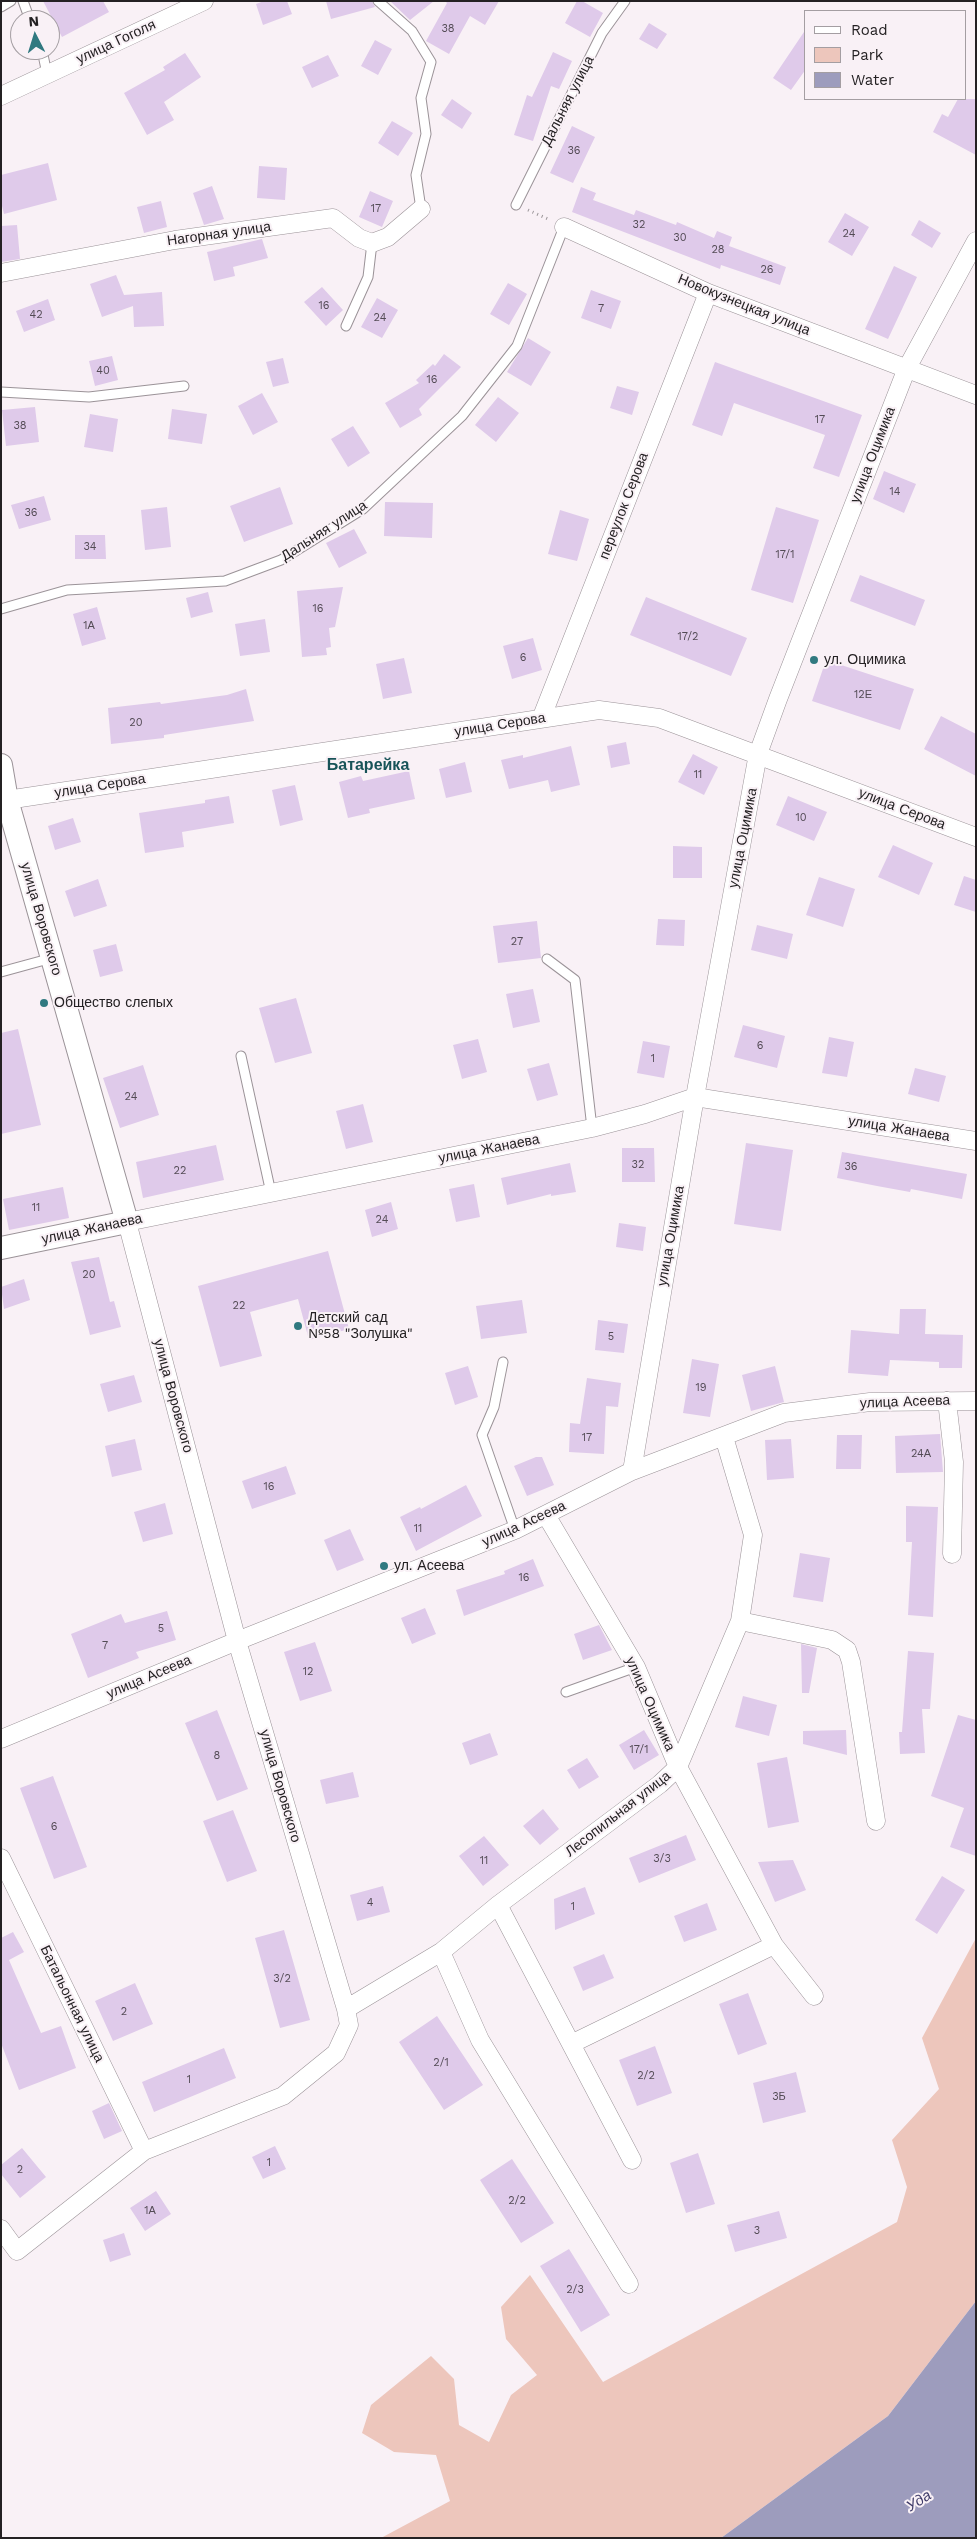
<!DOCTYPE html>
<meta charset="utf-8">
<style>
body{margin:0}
#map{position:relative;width:977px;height:2539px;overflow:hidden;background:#f9f1f6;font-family:"Work Sans",sans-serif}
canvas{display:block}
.frame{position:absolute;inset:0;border:2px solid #242123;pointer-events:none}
.legend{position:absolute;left:804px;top:10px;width:162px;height:90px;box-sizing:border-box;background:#f9f1f6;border:1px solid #a49ea2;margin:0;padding:6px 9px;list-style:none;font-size:15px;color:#242123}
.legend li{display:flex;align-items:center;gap:10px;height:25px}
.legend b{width:25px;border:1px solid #a49ea2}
.north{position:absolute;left:10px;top:10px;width:50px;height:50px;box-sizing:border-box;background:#f9f1f6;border:1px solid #a49ea2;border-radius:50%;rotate:355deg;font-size:14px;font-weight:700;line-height:20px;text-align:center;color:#242123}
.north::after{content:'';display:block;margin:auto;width:18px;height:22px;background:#307980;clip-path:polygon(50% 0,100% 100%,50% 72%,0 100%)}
</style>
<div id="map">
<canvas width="977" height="2539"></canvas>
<div class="frame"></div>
<ul class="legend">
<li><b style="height:6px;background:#fff"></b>Road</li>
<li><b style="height:14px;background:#edc6bc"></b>Park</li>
<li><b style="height:14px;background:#9d9cbd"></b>Water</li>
</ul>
<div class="north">N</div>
</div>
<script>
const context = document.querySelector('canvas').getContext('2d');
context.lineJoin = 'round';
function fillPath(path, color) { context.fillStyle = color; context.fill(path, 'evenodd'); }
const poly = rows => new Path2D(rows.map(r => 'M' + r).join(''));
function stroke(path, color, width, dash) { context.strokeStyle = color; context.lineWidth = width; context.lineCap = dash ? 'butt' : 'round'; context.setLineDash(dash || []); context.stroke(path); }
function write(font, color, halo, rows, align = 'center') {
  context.font = font + ' "Work Sans",sans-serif'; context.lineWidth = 4; context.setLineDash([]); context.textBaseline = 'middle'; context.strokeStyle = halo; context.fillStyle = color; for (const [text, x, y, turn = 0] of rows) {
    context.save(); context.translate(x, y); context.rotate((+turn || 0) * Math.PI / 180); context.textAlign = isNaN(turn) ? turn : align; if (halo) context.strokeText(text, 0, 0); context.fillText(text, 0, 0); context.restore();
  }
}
fillPath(poly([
 [976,1938,976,2301,888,2416,721,2538,381,2538,450,2501,436,2455,394,2452,362,2433,371,2405,431,2356,454,2379,459,2425,489,2442,511,2395,537,2375,506,2339,501,2307,530,2275,603,2382,897,2222,907,2187,892,2140,939,2089,922,2038]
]), '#edc6bc');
fillPath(poly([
 [976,2301,976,2538,721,2538,888,2416]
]), '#9d9cbd');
fillPath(poly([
 [43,1,103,1,109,12,62,37],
 [264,1,287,1,292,14,263,25,256,4],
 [326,1,372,1,375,7,331,19],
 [390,1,434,1,410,20],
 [445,1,499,1,485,25,470,16,449,54,426,41,447,3],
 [577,1,582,1,603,13,590,37,565,23],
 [649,23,667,34,657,49,639,39],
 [806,29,806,69,791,90,773,78],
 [375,40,392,49,378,75,361,66],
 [553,52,572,61,559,89,551,86,533,141,514,135,527,95,532,97],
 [185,53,201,77,164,102,174,120,147,135,124,93,165,70,163,67],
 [328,55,339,76,312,88,302,67],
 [452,99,472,113,462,129,441,115],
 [958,99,976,99,976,155,933,132,942,114,948,117],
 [392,121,413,133,398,156,378,143],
 [572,126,595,137,573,183,550,173],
 [48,163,57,200,4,214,1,202,1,175],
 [259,166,287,168,285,200,257,198],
 [212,186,224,219,204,225,193,193],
 [581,187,596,193,593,200,634,215,636,210,676,225,677,222,714,238,717,231,732,237,729,246,786,267,780,285,721,265,720,269,572,212],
 [370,191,393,201,382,227,359,217],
 [161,201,167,227,144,233,137,207],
 [845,213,869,227,852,256,828,242],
 [919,220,941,233,932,248,911,235],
 [17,225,20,259,1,262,1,226],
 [262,239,268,258,233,267,235,276,214,281,207,252],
 [894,266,917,277,888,339,865,329],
 [116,275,124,295,162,292,164,326,134,327,133,306,102,317,90,284],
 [508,283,527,294,509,325,490,314],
 [322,287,343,310,326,326,304,302],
 [591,290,621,301,611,329,581,318],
 [377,298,398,310,382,338,361,327],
 [48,299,55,320,24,332,16,311],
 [528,338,551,352,531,386,507,372],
 [444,354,461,367,419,409,422,415,400,428,385,403,419,383,416,380,433,364,435,366],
 [112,356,118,380,95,386,89,361],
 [283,358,289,383,273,387,266,362],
 [715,362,862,415,839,477,813,468,825,435,734,403,722,436,692,425],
 [617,386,639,392,632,415,610,408],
 [262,393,278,422,253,435,238,406],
 [498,397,519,413,496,442,475,425],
 [35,407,39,442,6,446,2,410],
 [172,409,207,414,202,444,168,439],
 [90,414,118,419,113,452,84,447],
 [353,426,370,453,348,467,331,439],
 [884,471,916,484,904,513,873,499],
 [280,487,293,524,244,542,230,506],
 [44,496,51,520,19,529,11,505],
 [385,502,433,503,432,538,384,536],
 [167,507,171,547,145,550,141,510],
 [776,507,819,520,793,603,751,590],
 [560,510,589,519,577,561,548,554],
 [354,529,367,553,339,568,326,543],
 [75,535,105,535,106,559,75,559],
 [860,575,925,600,915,626,850,601],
 [343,587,335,627,329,628,331,647,326,648,327,655,302,657,297,591],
 [208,592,213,612,191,618,186,598],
 [646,597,747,638,731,676,630,635],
 [97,607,106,639,82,646,73,614],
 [265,619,270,652,240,656,235,624],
 [533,638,542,670,512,679,503,646],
 [404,658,412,693,383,699,376,664],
 [826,660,914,689,900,730,812,701],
 [246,689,254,721,164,735,164,738,111,744,108,708,160,702,161,704,227,695],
 [941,716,976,734,976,776,924,749],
 [626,742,630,764,611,768,607,746],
 [571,746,580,785,551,792,548,780,509,789,501,760,523,755,523,758],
 [693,754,718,767,704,795,678,782],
 [465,762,472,792,446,798,439,769],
 [409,771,415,799,369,809,370,813,348,818,339,782,361,776,363,781],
 [295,785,303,820,280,826,272,790],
 [229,796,234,823,182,832,184,847,145,853,139,813,205,803,205,800],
 [788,796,827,812,814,841,776,825],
 [73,818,81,842,55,850,48,826],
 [893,845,933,863,919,895,878,877],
 [673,846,702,847,702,878,673,878],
 [964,876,976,880,976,912,954,905],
 [819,877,855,889,843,927,806,915],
 [98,879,107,906,74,917,65,891],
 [658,919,685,920,684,946,656,945],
 [537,921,541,958,498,963,493,926],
 [757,925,793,934,787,959,751,950],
 [116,944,123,971,100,977,93,950],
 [533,989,540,1022,513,1028,506,994],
 [296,998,312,1053,275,1063,259,1008],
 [743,1025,785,1036,777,1068,734,1057],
 [18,1029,41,1125,1,1134,1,1033],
 [829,1037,854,1042,847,1077,822,1073],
 [478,1039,487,1072,462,1079,453,1045],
 [643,1041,670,1046,664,1078,637,1073],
 [549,1063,558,1095,537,1101,527,1069],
 [143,1065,159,1115,120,1128,103,1078],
 [915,1068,946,1076,939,1102,908,1094],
 [363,1104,373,1142,346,1149,336,1111],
 [746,1143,793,1150,781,1231,734,1224],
 [216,1145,224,1180,143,1198,136,1162],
 [622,1148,654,1148,655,1182,622,1182],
 [842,1152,967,1174,962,1199,911,1189,910,1192,877,1186,837,1178],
 [570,1163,576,1192,551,1196,551,1194,507,1205,501,1178],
 [474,1184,480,1217,456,1222,449,1189],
 [63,1187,69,1218,9,1230,3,1199],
 [391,1202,398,1229,372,1237,365,1210],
 [619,1223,646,1227,643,1251,616,1247],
 [328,1251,349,1329,309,1340,298,1299,250,1312,262,1356,220,1367,198,1286],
 [99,1257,110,1302,114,1301,121,1327,90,1335,71,1262],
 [24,1279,30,1300,4,1309,1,1287],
 [522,1300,527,1333,481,1339,476,1306],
 [900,1309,926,1309,925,1334,963,1335,962,1368,939,1368,939,1362,890,1360,888,1376,848,1373,851,1330,899,1334],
 [598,1320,628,1324,624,1353,595,1350],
 [692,1359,719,1364,710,1417,683,1413],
 [468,1366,478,1397,455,1405,445,1373],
 [775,1366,784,1402,751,1411,742,1375],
 [134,1375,142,1402,108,1412,100,1384],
 [587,1378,621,1383,618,1407,606,1406,604,1454,569,1452,570,1423,580,1424],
 [940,1434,943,1472,896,1473,895,1436],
 [837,1435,862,1435,861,1469,836,1469],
 [135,1439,142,1470,112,1477,105,1446],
 [791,1439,794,1478,767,1480,765,1440],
 [536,1457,542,1457,554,1485,527,1496,514,1466],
 [286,1466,296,1494,252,1509,242,1481],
 [466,1485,482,1516,416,1551,400,1517,420,1507,421,1509],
 [165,1503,173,1534,143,1542,134,1512],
 [906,1506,938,1507,933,1617,908,1615,912,1542,906,1542],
 [350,1529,364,1560,337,1571,324,1540],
 [800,1553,830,1558,823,1602,793,1597],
 [533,1559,544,1586,464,1616,456,1590,505,1574,504,1571],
 [425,1608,436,1634,412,1644,401,1618],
 [167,1611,176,1640,136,1652,139,1658,88,1678,71,1634,121,1614,125,1623],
 [599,1625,612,1650,583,1660,574,1634],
 [315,1642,332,1691,300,1701,284,1652],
 [801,1644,817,1648,809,1693,802,1693],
 [908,1651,934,1653,930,1709,922,1709,925,1753,900,1754,899,1732,902,1732],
 [743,1696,777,1705,769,1736,735,1727],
 [217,1710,248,1789,217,1801,185,1723],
 [958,1715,976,1720,976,1856,950,1847,964,1808,931,1796],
 [644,1730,659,1755,634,1770,619,1745],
 [846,1730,847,1755,803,1744,803,1731],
 [490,1733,498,1755,470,1765,462,1743],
 [787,1757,799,1822,768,1828,757,1763],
 [587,1758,599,1777,579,1789,567,1770],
 [353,1772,359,1797,326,1804,320,1780],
 [53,1776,87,1867,54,1879,20,1788],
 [543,1809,559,1829,540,1845,523,1826],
 [233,1810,257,1871,227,1882,203,1821],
 [686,1835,696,1860,639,1883,629,1858],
 [484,1836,509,1865,483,1886,459,1856],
 [793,1860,806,1890,775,1902,758,1862],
 [942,1876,965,1890,937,1934,915,1920],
 [383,1886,390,1912,357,1921,350,1895],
 [585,1887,595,1914,555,1930,554,1899],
 [707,1903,717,1930,684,1942,674,1916],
 [284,1930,310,2020,280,2028,255,1938],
 [13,1932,24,1952,9,1960,41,2033,61,2026,76,2068,19,2090,1,2043,1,1938],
 [604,1954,614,1978,583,1991,573,1967],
 [135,1983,153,2024,113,2041,95,2001],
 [748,1993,767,2044,738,2055,719,2004],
 [437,2016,483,2085,444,2110,399,2042],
 [655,2046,672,2093,637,2106,619,2060],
 [224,2048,236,2078,154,2112,142,2082],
 [796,2072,806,2112,763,2123,753,2083],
 [109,2103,122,2131,104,2139,92,2111],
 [275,2146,286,2169,263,2179,252,2157],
 [22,2148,46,2177,20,2198,1,2174,1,2165],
 [698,2153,715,2204,686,2213,670,2163],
 [512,2159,554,2223,521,2243,480,2180],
 [156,2191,171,2214,145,2231,130,2208],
 [779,2211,787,2238,735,2252,727,2225],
 [124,2233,131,2255,110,2262,103,2240],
 [569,2249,610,2315,581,2332,540,2266]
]), '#dfcaea');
const service = poly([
 [23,1,30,20],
 [378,1,412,31,431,62,421,98,426,134,416,175,421,209],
 [1,7,11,1],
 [42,50,47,74],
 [516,205,602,33,625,1],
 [346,326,368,277,372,243],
 [1,392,89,397,184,386],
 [1,609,67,590,225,581,281,560,363,509,462,416,517,346,564,227],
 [547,959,575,980,592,1128],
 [1,972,52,958],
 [241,1056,271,1193],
 [503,1362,494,1407,482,1435,515,1530],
 [566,1692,636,1667]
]);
const minor = poly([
 [1,96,204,1],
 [564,227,708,293,976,395],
 [1,273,175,240,333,218,359,238,372,243,388,237,421,209],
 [541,719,708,293],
 [7,800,599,710,659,718,976,837],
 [947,1401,954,1462,952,1554],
 [632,1471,695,1097,758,754,778,699,907,368,976,241],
 [546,1515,636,1667,678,1767,774,1945,814,1996],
 [740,1621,832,1640,847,1650,851,1662,876,1821],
 [1,1739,237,1641,515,1530,632,1471,784,1413,870,1402,976,1401],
 [1,1858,144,2151],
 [498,1905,632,2160],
 [441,1952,480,2040,629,2284],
 [346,2009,441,1952,498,1905,660,1784,678,1767,740,1621,753,1535,724,1437],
 [571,2044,774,1945],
 [1,2229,17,2251,144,2151,283,2096,336,2053,349,2025,346,2009,237,1641,127,1222,592,1128,645,1114,695,1097,976,1141]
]);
const tertiary = poly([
 [1,765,7,800,127,1222,1,1248]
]);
stroke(service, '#9b9398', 11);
stroke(minor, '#9b9398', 19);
stroke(tertiary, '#9b9398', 24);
stroke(poly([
 [528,210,548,219]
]), '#9b9699', 3, [1, 4]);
stroke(service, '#fff', 9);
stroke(minor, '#fff', 18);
stroke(tertiary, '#fff', 22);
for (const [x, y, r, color] of [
 [814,660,5,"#307980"],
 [44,1003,5,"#307980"],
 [298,1326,5,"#307980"],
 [384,1566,5,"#307980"]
]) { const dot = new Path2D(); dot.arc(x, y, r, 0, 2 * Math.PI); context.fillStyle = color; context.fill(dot); stroke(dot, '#f9f1f6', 2); }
write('11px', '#534b55', null, [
 ["38",448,29],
 ["36",574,151],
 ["17",376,209],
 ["32",639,225],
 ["24",849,234],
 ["30",680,238],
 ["28",718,250],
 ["26",767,270],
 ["16",324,306],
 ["7",601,309],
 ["42",36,315],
 ["24",380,318],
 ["40",103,371],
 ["16",432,380],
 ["17",820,420],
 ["38",20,426],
 ["14",895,492],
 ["36",31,513],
 ["34",90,547],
 ["17/1",785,555],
 ["16",318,609],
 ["1А",89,626],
 ["17/2",688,637],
 ["6",523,658],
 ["12Е",863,695],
 ["20",136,723],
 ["11",698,775],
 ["10",801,818],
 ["27",517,942],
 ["6",760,1046],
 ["1",653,1059],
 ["24",131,1097],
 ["32",638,1165],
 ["36",851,1167],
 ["22",180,1171],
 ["11",36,1208],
 ["24",382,1220],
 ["20",89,1275],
 ["22",239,1306],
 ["5",611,1337],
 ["19",701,1388],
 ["17",587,1438],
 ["24А",921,1454],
 ["16",269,1487],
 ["11",418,1529],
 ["16",524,1578],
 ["5",161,1629],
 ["7",105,1646],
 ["12",308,1672],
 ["17/1",639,1750],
 ["8",217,1756],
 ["6",54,1827],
 ["3/3",662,1859],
 ["11",484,1861],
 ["4",370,1903],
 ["1",573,1907],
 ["3/2",282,1979],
 ["2",124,2012],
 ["2/1",441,2063],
 ["2/2",646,2076],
 ["1",189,2080],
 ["3Б",779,2097],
 ["1",269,2163],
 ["2",20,2170],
 ["2/2",517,2201],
 ["1А",150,2211],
 ["3",757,2231],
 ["2/3",575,2290]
]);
write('14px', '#242123', '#f9f1f6', [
 ["улица Гоголя",116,42,-25],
 ["Дальняя улица",568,101,-63],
 ["Нагорная улица",219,234,-8],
 ["Новокузнецкая улица",744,305,22],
 ["улица Оцимика",873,455,-69],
 ["переулок Серова",624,506,-69],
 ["Дальняя улица",324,531,-33],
 ["улица Серова",500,725,-9],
 ["улица Серова",100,786,-9],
 ["улица Серова",902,809,21],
 ["улица Оцимика",743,838,-79],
 ["улица Воровского",41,919,74],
 ["улица Жанаева",899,1129,9],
 ["улица Жанаева",489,1149,-11],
 ["улица Жанаева",92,1229,-12],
 ["улица Оцимика",671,1236,-80],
 ["улица Воровского",173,1396,75],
 ["улица Асеева",905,1402,-2],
 ["улица Асеева",524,1524,-25],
 ["улица Асеева",149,1677,-23],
 ["улица Оцимика",650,1704,66],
 ["улица Воровского",280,1786,74],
 ["Лесопильная улица",618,1814,-38],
 ["Батальонная улица",72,2004,64]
]);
write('14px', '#242123', '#f9f1f6', [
 ["ул. Оцимика",824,660],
 ["Общество слепых",54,1003],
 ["Детский сад",308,1318],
 ["№58 \"Золушка\"",308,1334],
 ["ул. Асеева",394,1566]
], 'left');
write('italic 15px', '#3e3a68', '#f9f1f6', [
 ["Уда",919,2501,-32]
]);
write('bold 16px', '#175358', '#f9f1f6', [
 ["Батарейка",368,765]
]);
</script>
